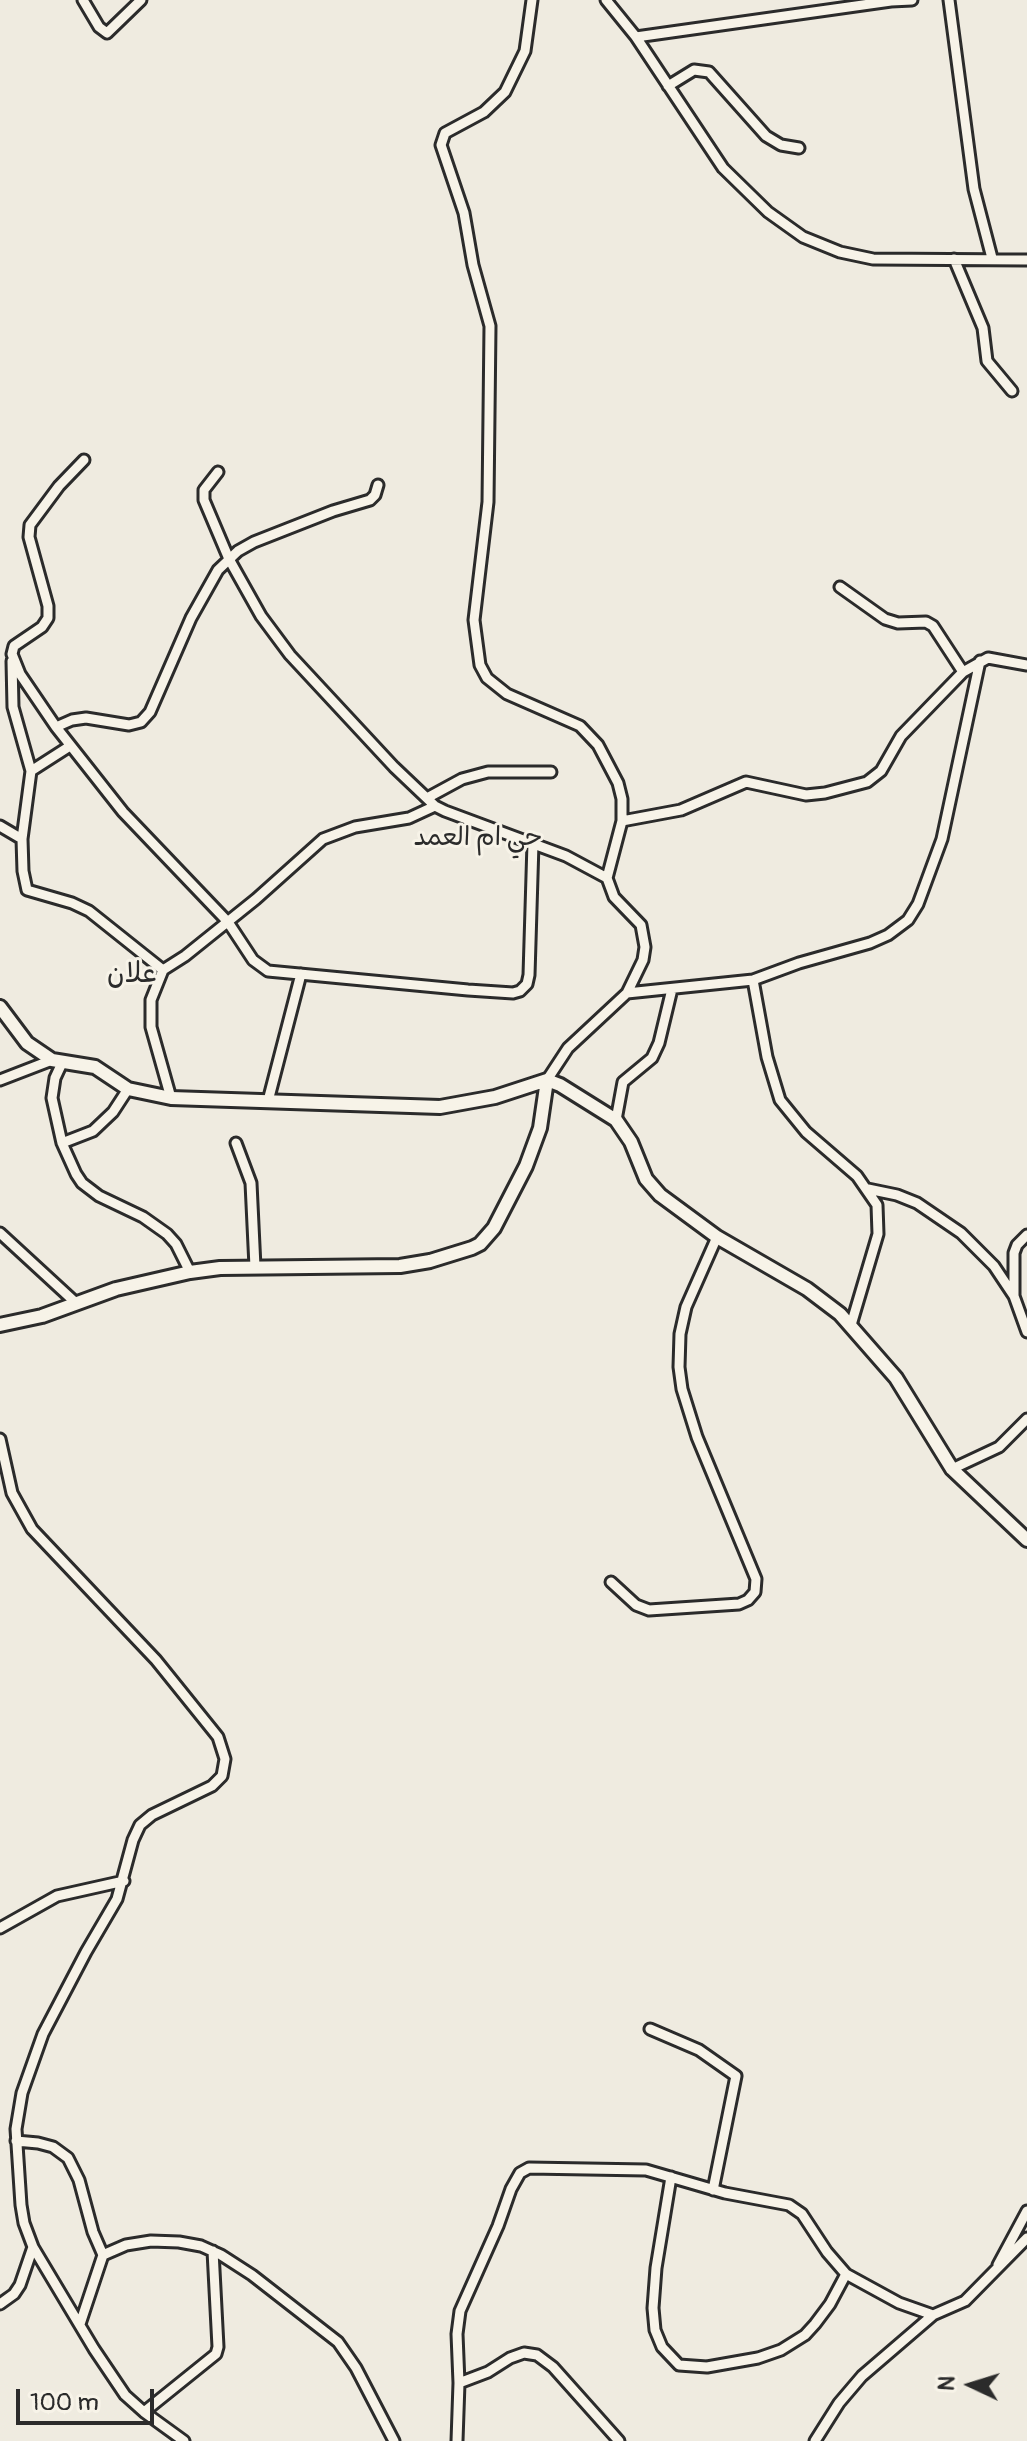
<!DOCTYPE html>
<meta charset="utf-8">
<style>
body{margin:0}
#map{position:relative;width:1027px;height:2441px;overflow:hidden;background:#efebe0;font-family:Pangolin,sans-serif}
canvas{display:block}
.north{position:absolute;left:931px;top:2345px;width:80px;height:80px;-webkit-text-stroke:6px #f7f3e8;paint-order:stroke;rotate:274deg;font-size:22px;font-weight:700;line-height:32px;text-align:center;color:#2b2b2b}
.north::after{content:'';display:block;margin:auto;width:28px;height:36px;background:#2b2b2b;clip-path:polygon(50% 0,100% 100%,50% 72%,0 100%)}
.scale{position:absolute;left:16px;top:2389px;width:138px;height:36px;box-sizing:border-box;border:4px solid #2b2b2b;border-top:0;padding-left:10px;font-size:24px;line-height:28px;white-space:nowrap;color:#2b2b2b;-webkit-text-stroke:6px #f7f3e8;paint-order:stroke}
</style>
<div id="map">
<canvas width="1027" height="2441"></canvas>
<div class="north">N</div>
<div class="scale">100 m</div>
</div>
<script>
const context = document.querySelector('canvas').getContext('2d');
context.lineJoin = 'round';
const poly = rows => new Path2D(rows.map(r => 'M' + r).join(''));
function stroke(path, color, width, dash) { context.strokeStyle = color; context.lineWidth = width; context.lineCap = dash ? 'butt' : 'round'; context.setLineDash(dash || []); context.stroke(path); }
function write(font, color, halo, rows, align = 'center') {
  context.font = font + ' Pangolin,"Playpen Sans Arabic",sans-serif'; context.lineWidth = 6; context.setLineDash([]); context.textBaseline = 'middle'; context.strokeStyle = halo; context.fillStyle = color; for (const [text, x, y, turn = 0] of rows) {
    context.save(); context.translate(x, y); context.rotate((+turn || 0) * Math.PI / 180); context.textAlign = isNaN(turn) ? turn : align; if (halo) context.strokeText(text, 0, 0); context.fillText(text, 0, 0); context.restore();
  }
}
const minor = poly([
 [83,0,99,27,107,33,141,0],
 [532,0,525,51,505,92,484,112,445,133,441,145,464,213,473,265,490,326,488,502,474,620,480,665,487,678,507,694,580,726,598,745,618,783,622,799,622,821,607,878,614,897,641,925,645,947,643,960,627,993],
 [606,0,636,37,723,168,768,212,803,237,840,252,873,259,1027,260],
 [949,0,974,189,992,258],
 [636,37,891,1,912,0],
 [668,86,694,70,709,72,766,136,781,145,799,148],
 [954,259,983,328,987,361,1012,391],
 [218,472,204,490,204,500,229,559,261,616,290,655,394,767,435,806,445,811,566,856,607,878],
 [378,485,375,495,370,500,333,511,254,542,238,551,218,570,191,618,150,712,141,722,129,725,86,718,72,720,56,727,123,812,228,922,253,960,268,971,468,990,513,993,520,991,527,984,529,975,533,843],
 [840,587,885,619,898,623,926,622,933,626,963,672],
 [12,661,13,707,31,771,22,839],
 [56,727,20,674,12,654,14,646,42,627,48,618,48,606,29,537,30,525,59,486,84,460],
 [31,771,70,746],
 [427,798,462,779,488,772,551,772],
 [622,821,681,810,746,782,806,795,825,793,867,782,881,771,901,736,963,672,988,658,1027,665],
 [0,826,22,839,23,871,27,890,72,903,89,911,163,970],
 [753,980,767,1057,780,1100,806,1132,857,1176,877,1205,878,1234,851,1325],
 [62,1063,55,1078,52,1098,62,1143,76,1174,82,1183,99,1196,143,1217,167,1234,176,1244,190,1272],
 [0,1080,52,1060],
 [547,1080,568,1048,627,993,753,980,799,963,870,943,888,935,908,920,918,904,942,839,980,661],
 [171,1098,151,1027,151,1000,163,970,185,956,256,899,323,839,355,827,409,818,435,806],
 [268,1101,301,974],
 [616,1120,623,1082,652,1058,659,1043,672,989],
 [62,1143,93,1131,113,1112,128,1089],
 [236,1143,251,1183,255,1267],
 [868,1189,897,1195,917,1203,961,1233,994,1266,1014,1296,1027,1332],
 [0,1233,76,1303],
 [1014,1296,1014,1253,1017,1245,1027,1235],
 [0,1439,12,1493,32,1529,156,1660,218,1737,225,1759,222,1776,212,1786,152,1815,140,1825,133,1840,117,1899,86,1952,43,2034,22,2093,16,2129,21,2205,24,2223,33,2247,94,2349,125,2395,144,2412,184,2441],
 [952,1469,999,1447,1027,1419],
 [611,1582,636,1605,649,1610,739,1604,748,1600,755,1592,756,1579,697,1437,682,1389,679,1367,680,1334,686,1307,717,1237],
 [0,1928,57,1896,124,1881],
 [650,2029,699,2050,736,2076,713,2190],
 [16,2141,38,2143,53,2147,68,2158,79,2180,93,2232,103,2255],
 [671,2177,656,2268,653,2308,655,2330,662,2347,679,2365,707,2367,758,2358,781,2350,805,2335,815,2324,830,2304,846,2274],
 [998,2265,1027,2211],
 [0,2304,14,2294,20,2285,33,2247],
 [80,2324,103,2255,126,2245,151,2241,179,2242,201,2246,221,2255,252,2275,338,2342,356,2368,394,2441],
 [459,2383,457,2334,460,2311,498,2226,511,2189,520,2173,529,2168,646,2170,725,2193,789,2205,802,2214,827,2252,846,2274,899,2303,933,2315],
 [144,2412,216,2354,218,2347,213,2251],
 [457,2441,459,2383,488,2372,510,2358,524,2353,537,2355,553,2367,619,2441],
 [815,2441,839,2403,862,2376,933,2315,965,2301,1027,2238]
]);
const tertiary = poly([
 [0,1007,27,1043,52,1060,95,1067,128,1089,171,1098,440,1107,495,1097,547,1080,560,1085,616,1120,631,1142,646,1179,660,1195,717,1237,807,1289,840,1314,896,1378,952,1469,1027,1540],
 [0,1325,42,1316,116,1289,190,1272,220,1268,400,1266,430,1261,472,1248,480,1244,494,1228,526,1166,540,1128,547,1080]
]);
stroke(minor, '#2b2b2b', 15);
stroke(tertiary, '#2b2b2b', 18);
stroke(minor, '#f7f3e8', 9);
stroke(tertiary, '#f7f3e8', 12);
write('26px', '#2b2b2b', '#f7f3e8', [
 ["حي ام العمد",478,838]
]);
write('28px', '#2b2b2b', '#f7f3e8', [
 ["علان",132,975]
]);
</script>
